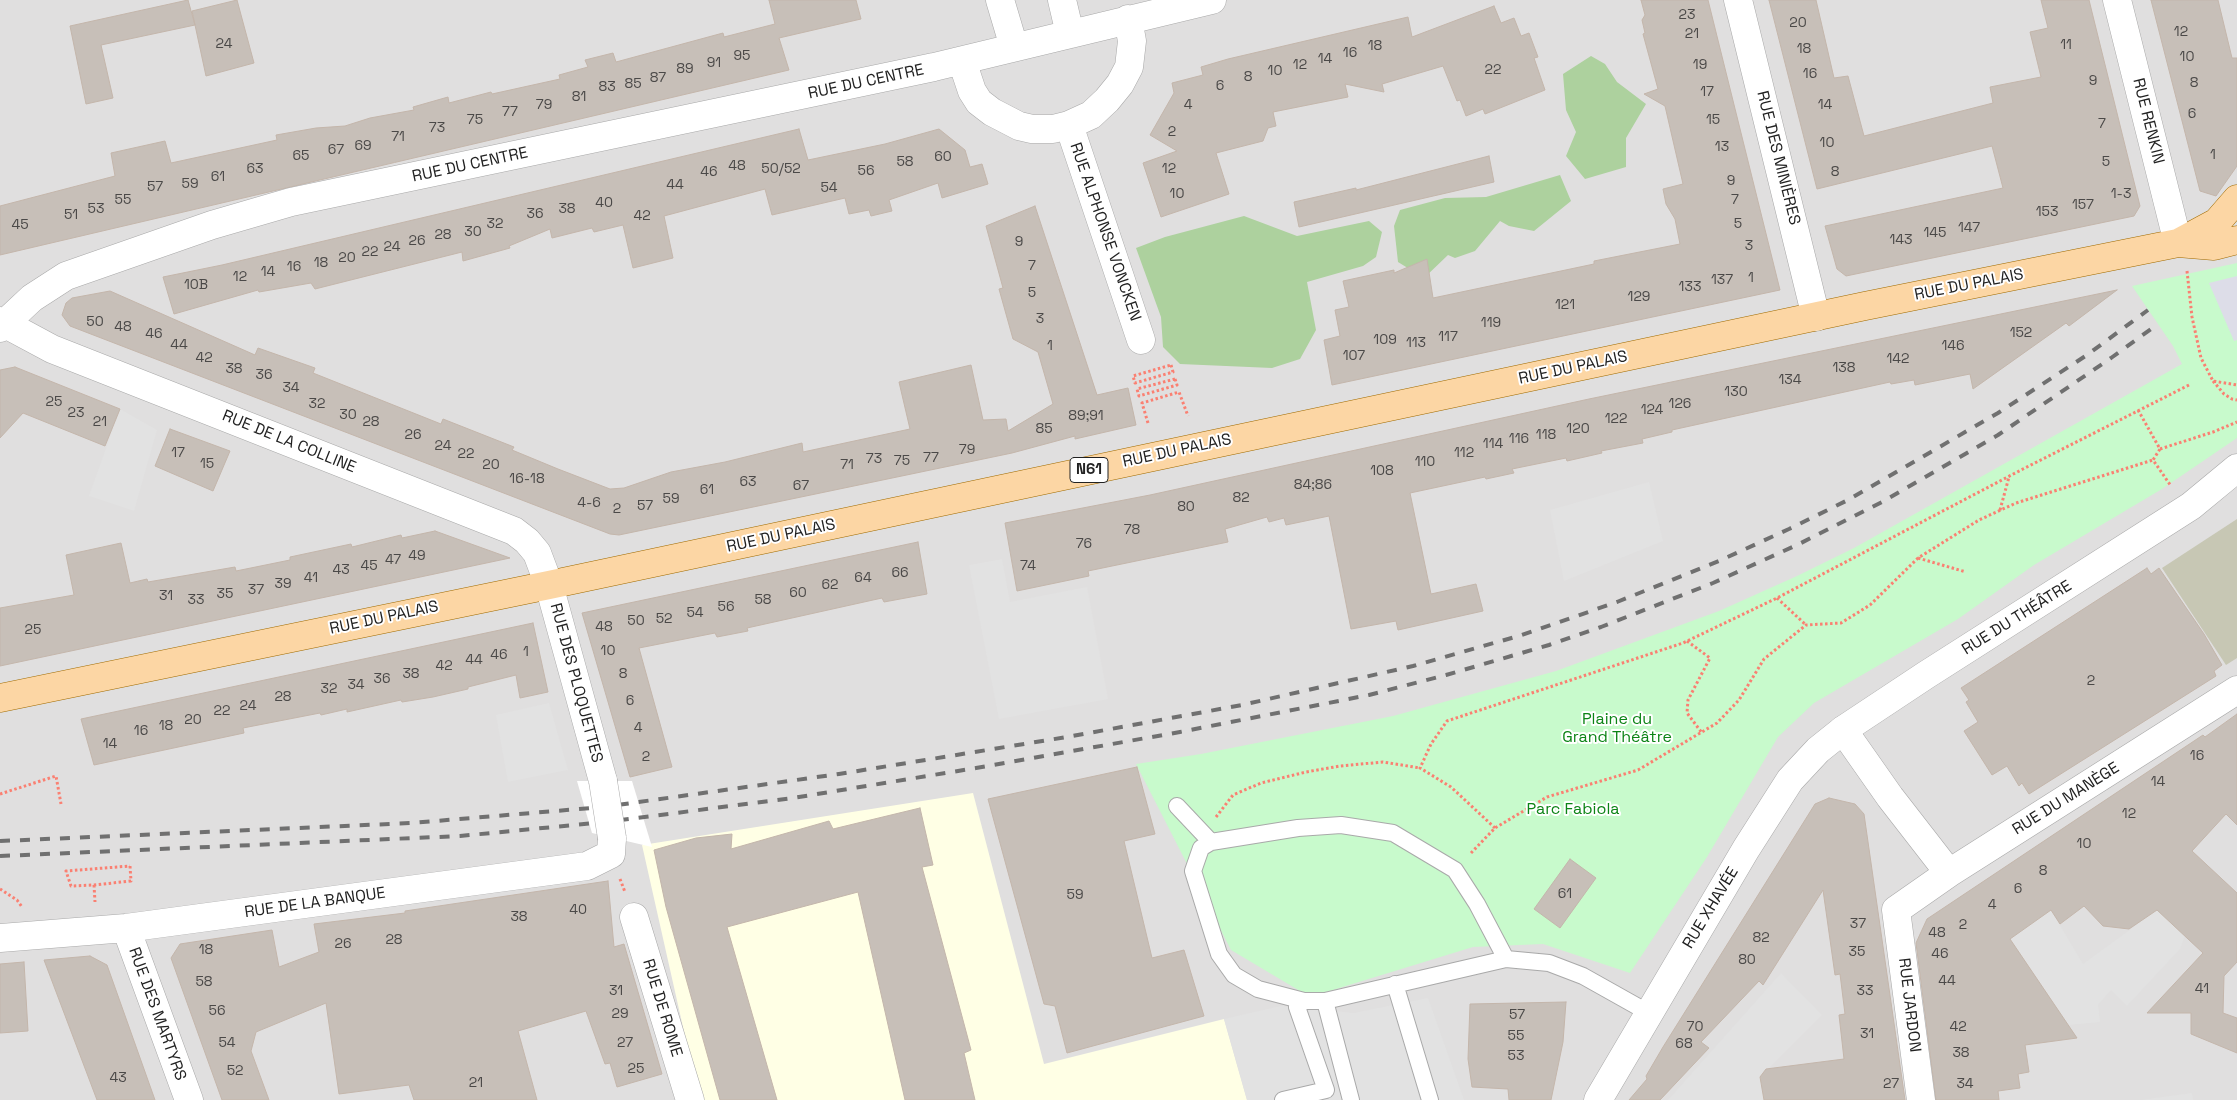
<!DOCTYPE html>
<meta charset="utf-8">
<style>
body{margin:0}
canvas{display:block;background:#f2efe9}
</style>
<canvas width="2237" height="1100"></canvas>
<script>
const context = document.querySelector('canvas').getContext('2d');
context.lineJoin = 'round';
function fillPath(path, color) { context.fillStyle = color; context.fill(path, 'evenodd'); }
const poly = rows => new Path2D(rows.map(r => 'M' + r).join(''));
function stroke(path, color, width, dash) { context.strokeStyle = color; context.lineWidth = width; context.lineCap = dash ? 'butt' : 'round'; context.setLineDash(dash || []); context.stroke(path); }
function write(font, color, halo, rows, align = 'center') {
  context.font = font + ' "Space Grotesk",sans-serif'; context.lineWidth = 4; context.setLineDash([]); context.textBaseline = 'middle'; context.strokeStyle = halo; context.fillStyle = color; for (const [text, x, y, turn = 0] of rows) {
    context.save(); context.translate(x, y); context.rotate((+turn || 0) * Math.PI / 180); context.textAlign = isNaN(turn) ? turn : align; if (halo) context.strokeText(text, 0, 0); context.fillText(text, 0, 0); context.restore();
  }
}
fillPath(poly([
 [0,0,2237,0,2237,1100,0,1100]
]), '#e0dfdf');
fillPath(poly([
 [973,793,1044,1064,1224,1019,1247,1100,704,1100,685,1036,642,845]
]), '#ffffe5');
fillPath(poly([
 [2237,519,2237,658,2226,665,2162,568]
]), '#c7c7b4');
fillPath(poly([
 [1591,56,1605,64,1617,82,1646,104,1626,138,1626,167,1585,179,1566,156,1576,132,1566,110,1563,74],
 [1560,175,1571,201,1534,231,1509,226,1500,221,1475,251,1455,258,1448,255,1424,278,1398,262,1394,226,1400,210,1445,198,1486,197],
 [1244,216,1297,236,1369,221,1382,232,1376,257,1363,266,1307,282,1316,330,1300,359,1272,368,1180,364,1163,347,1161,317,1136,248,1165,237]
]), '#add19e');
fillPath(poly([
 [2237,263,2237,438,2162,489,2034,565,1958,619,1814,703,1778,737,1707,857,1630,973,1543,944,1473,947,1310,997,1231,950,1136,764,1201,754,1393,716,1556,671,1719,611,1797,576,1854,548,2182,364,2173,346,2132,286]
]), '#c8facc');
fillPath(poly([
 [120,409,157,430,134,511,89,496],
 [1649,482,1663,541,1564,581,1550,510],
 [1002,559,1010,602,1087,587,1108,699,999,719,969,565],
 [549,703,568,770,508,782,496,715],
 [2051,910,2083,964,2157,910,2185,936,2180,949,2127,1006,2111,990,2098,1005,2100,1022,2068,1025,2002,929,2041,917],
 [1781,973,1822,1015,1761,1076,1764,1100,1668,1100],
 [1428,998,1464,1100,1247,1100,1224,1019,1281,1006,1354,1013],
 [2192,1093,2193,1100,2141,1100]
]), '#e2e2e2');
fillPath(poly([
 [2237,276,2237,340,2234,341,2209,283]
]), '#dddde8');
fillPath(poly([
 [577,781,632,781,652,847,592,833]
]), '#fff');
const building = poly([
 [188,0,195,25,101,45,113,98,86,104,70,26,188,0],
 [237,0,254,63,206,76,192,11,237,0],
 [769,0,856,0,861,19,779,38,789,70,0,255,0,206,115,176,111,153,165,141,171,163,277,140,276,135,316,128,345,126,370,118,414,110,413,107,448,97,449,103,491,92,492,94,560,79,559,75,588,67,585,60,613,53,616,62,723,33,724,37,775,24,769,0],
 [1641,0,1708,0,1780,290,1332,385,1324,340,1340,336,1335,310,1349,307,1343,281,1394,270,1394,273,1427,259,1433,298,1594,264,1594,261,1680,244,1675,219,1666,204,1663,189,1683,184,1665,106,1644,94,1658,89,1643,34,1645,33,1642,20,1645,15,1641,0],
 [1769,0,1816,0,1834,78,1848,76,1864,136,1993,103,1990,87,2041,77,2030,32,2048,28,2041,0,2089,0,2140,206,2134,216,1846,276,1837,269,1825,226,2003,188,1992,146,1817,189,1769,0],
 [2151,0,2218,0,2232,58,2237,58,2237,166,2216,196,2200,191,2151,0],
 [1494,6,1501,23,1514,18,1521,36,1529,33,1538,57,1534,58,1545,90,1485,114,1483,109,1466,116,1460,100,1457,101,1443,66,1382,84,1384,92,1345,84,1348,97,1273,112,1276,126,1268,128,1263,141,1216,153,1229,194,1161,217,1143,163,1177,151,1150,135,1174,93,1172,83,1203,75,1201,67,1228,59,1408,17,1412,37,1494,6],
 [799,129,808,160,885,144,939,129,965,150,970,167,982,164,988,184,942,198,938,183,889,200,892,211,871,216,869,210,849,214,845,198,772,215,765,189,664,216,673,258,633,268,623,225,594,232,592,228,552,238,550,229,509,246,510,248,463,261,462,252,315,289,311,283,259,292,258,290,174,314,163,277,222,265,799,129],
 [1489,156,1494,182,1299,227,1294,202,1356,188,1356,190,1489,156],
 [1035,206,1097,395,1128,388,1136,425,1075,439,1075,436,1012,453,619,535,610,534,70,326,62,315,66,303,72,298,110,291,255,355,258,348,315,368,313,373,441,424,443,419,514,447,512,450,558,469,610,489,624,488,671,472,725,462,802,443,803,452,910,429,899,382,971,365,983,420,1006,419,1008,431,1053,404,1038,352,1013,339,999,289,1003,288,986,226,1035,206],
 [2117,290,2069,326,2066,323,1973,389,1970,374,1915,385,1914,380,1891,384,1890,382,1672,430,1672,432,1642,439,1643,443,1601,451,1602,453,1567,461,1566,458,1512,469,1514,473,1486,479,1485,477,1410,493,1431,594,1476,584,1483,611,1398,630,1396,621,1351,629,1329,516,1286,525,1284,518,1269,522,1267,517,1225,529,1228,542,1088,571,1089,576,1017,591,1005,523,1150,495,1589,399,2117,290],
 [15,367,120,409,105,446,23,413,0,438,0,370,15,367],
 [170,429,230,451,213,491,155,466,170,429],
 [435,531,510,558,0,666,0,608,74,595,66,555,121,543,130,583,147,579,148,582,235,567,236,571,290,560,290,557,351,544,352,547,401,535,402,538,435,531],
 [918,542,927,594,884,602,882,598,747,628,748,631,717,637,715,633,639,648,672,767,630,777,582,613,918,542],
 [2147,568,2151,574,2159,568,2204,634,2222,665,2214,671,2216,676,2029,794,2022,783,2019,786,2007,766,1992,775,1964,731,1978,722,1966,702,1969,700,1961,688,2147,568],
 [533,623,548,692,520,698,516,675,468,687,468,689,433,697,402,702,401,700,347,712,347,709,321,715,320,713,243,728,244,733,94,765,81,719,533,623],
 [2237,714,2237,825,2226,814,2192,851,2237,893,2237,962,2224,976,2223,1013,2237,1018,2237,1053,2191,1034,2191,1013,2147,1013,2203,953,2157,910,2129,929,2103,926,2084,906,2060,924,2051,910,2010,939,2077,1038,2025,1045,2029,1072,2018,1074,2020,1088,1998,1091,1999,1100,1936,1100,1916,943,1927,919,2203,735,2205,737,2237,714],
 [1137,767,1155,834,1124,841,1152,958,1184,950,1204,1016,1067,1053,1055,1006,1044,1004,988,799,1137,767],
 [1829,798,1855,804,1864,814,1905,1100,1764,1100,1760,1077,1766,1069,1844,1059,1839,1015,1845,1014,1840,974,1835,975,1823,890,1763,985,1759,981,1701,1042,1709,1048,1660,1100,1629,1100,1647,1079,1646,1076,1663,1047,1815,804,1829,798],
 [920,808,933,865,922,867,971,1050,964,1053,975,1100,905,1100,858,892,727,927,777,1100,720,1100,666,907,654,850,696,838,732,834,731,849,829,821,833,829,920,808],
 [1570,859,1596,878,1560,928,1534,909,1570,859],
 [608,881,614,947,624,944,662,1074,617,1087,610,1063,605,1064,586,1011,518,1031,537,1100,414,1100,409,1085,339,1094,326,1003,256,1032,251,1051,269,1100,222,1100,171,958,180,944,272,930,279,967,319,952,314,924,405,913,405,911,608,881],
 [90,956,107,965,155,1100,97,1100,44,960,90,956],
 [24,962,28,1031,0,1033,0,964,24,962],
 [1566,1002,1563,1042,1551,1100,1509,1100,1508,1089,1472,1087,1468,1059,1470,1004,1566,1002]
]);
fillPath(building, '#c7bfb8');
stroke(building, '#c4b6ab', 1);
const service = poly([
 [1177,806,1211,842],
 [1506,959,1477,904,1455,870,1393,833,1341,825,1298,828,1211,842,1201,848,1193,871,1219,954,1234,975,1258,989,1304,1001,1325,1001,1506,959,1549,963,1583,976,1649,1013],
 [1395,984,1430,1100],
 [1325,1001,1351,1100],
 [1283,1100,1326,1090,1297,1007,1304,1001]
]);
const minor = poly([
 [1000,0,1014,47],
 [1062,0,1070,34],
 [1738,0,1816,317],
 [2117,0,2178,243],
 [962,61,972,91,979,102,992,112,1019,126,1032,129,1053,129,1069,125,1091,115,1107,100,1120,84,1129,67,1132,41,1128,19],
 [1069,125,1141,340],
 [0,321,52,349,514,531,527,541,537,553,549,585,603,781],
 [0,328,32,298,66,276,212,225,291,202,934,67,1212,0],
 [1843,730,1890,797,1949,873],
 [634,917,690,1100],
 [126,928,189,1100],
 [0,938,126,928,587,866,611,854,612,838],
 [1921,1100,1896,910,1949,873,2237,690]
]);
const tertiary = poly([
 [1598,1100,1746,849,1790,780,1818,750,1843,730,1926,675,2191,506,2237,468]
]);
const primary = poly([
 [2178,243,2217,222,2237,199],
 [0,698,549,585,1865,306,2178,243,2214,246,2237,240]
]);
stroke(service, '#a9a9a9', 18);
stroke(minor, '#a9a9a9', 29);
stroke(tertiary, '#a9a9a9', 29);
stroke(primary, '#a06b00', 29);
stroke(poly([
 [2187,271,2192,317,2201,358,2213,381,2237,385],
 [1171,365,1173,372,1135,383,1133,376,1171,365],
 [1175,379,1177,385,1139,396,1137,389,1175,379],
 [2213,381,2224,394,2232,399,2237,400],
 [2138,410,2160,449,2153,460,2171,486],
 [1148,423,1142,403,1179,392,1188,416],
 [2160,449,2213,432,2237,422],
 [2000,510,2009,477],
 [1918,558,1966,572],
 [1777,598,1806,625],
 [1687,641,1710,658,1688,700,1687,713,1702,733],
 [0,794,56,776,61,804],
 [1216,817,1233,795,1261,783,1306,772,1340,766,1383,762,1420,768],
 [1495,828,1451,787,1420,768,1431,744,1447,721,1683,643,1777,598,2021,470,2191,384],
 [1471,853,1495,828,1547,797,1638,770,1717,723,1739,700,1764,659,1806,625,1841,623,1870,605,1918,558,1979,520,2016,503,2153,460],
 [130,866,131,881,94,885,71,886,66,871,130,866],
 [620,879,625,892],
 [94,885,95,902],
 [0,889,17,900,22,907]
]), '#fa8072', 3, [2.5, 2.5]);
stroke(service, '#fff', 16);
stroke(minor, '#fff', 28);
stroke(tertiary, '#fff', 28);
stroke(primary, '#fcd6a4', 28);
stroke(poly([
 [0,841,412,823,603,807,839,774,1067,737,1242,705,1413,666,1522,635,1617,602,1719,561,1789,529,1848,500,1998,413,2087,355,2148,310],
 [0,856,460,836,605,822,793,798,976,768,1180,732,1369,695,1446,675,1549,645,1601,627,1713,583,1799,544,1882,502,1998,435,2111,358,2158,324]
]), '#707070', 4, [10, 10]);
const minorBridge = poly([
 [603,781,612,838]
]);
stroke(minorBridge, '#a9a9a9', 29, []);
stroke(minorBridge, '#fff', 28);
write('14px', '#4b4948', null, [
 ["23",1687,15],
 ["20",1798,23],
 ["12",2181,32],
 ["21",1692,34],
 ["24",224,44],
 ["11",2066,45],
 ["18",1375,46],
 ["18",1804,49],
 ["16",1350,53],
 ["95",742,56],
 ["10",2187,57],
 ["14",1325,59],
 ["91",714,63],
 ["12",1300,65],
 ["19",1700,65],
 ["89",685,69],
 ["22",1493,70],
 ["10",1275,71],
 ["16",1810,74],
 ["8",1248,77],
 ["87",658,78],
 ["9",2093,81],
 ["8",2194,83],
 ["85",633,84],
 ["6",1220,86],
 ["83",607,87],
 ["17",1707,92],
 ["81",579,97],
 ["79",544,105],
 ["4",1188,105],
 ["14",1825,105],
 ["77",510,112],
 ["6",2192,114],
 ["75",475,120],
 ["15",1713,120],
 ["7",2102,124],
 ["73",437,128],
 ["2",1172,132],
 ["71",398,137],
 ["10",1827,143],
 ["69",363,146],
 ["13",1722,147],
 ["67",336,150],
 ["1",2213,155],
 ["65",301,156],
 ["60",943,157],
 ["58",905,162],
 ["5",2106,162],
 ["48",737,166],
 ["63",255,169],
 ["50/52",781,169],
 ["12",1169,169],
 ["56",866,171],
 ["46",709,172],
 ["8",1835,172],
 ["61",218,177],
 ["9",1731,181],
 ["59",190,184],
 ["44",675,185],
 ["57",155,187],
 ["54",829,188],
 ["10",1177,194],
 ["1-3",2121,194],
 ["55",123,200],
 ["7",1735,200],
 ["40",604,203],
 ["157",2083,205],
 ["53",96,209],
 ["38",567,209],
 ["153",2047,212],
 ["36",535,214],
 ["51",71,215],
 ["42",642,216],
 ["32",495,224],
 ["5",1738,224],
 ["45",20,225],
 ["147",1969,228],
 ["30",473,232],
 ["145",1935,233],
 ["28",443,235],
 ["143",1901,240],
 ["26",417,241],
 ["9",1019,242],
 ["3",1749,246],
 ["24",392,247],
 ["22",370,252],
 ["20",347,258],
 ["18",321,263],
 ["7",1032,266],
 ["16",294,267],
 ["14",268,272],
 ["12",240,277],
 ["1",1751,278],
 ["137",1722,280],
 ["10B",196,285],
 ["133",1690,287],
 ["5",1032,293],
 ["129",1639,297],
 ["121",1565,305],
 ["3",1040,319],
 ["50",95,322],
 ["119",1491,323],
 ["48",123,327],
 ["152",2021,333],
 ["46",154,334],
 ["117",1448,337],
 ["109",1385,340],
 ["113",1416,343],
 ["44",179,345],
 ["1",1050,346],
 ["146",1953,346],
 ["107",1354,356],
 ["42",204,358],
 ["142",1898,359],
 ["138",1844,368],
 ["38",234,369],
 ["36",264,375],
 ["134",1790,380],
 ["34",291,388],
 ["130",1736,392],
 ["25",54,402],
 ["32",317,404],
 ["126",1680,404],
 ["124",1652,410],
 ["23",76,413],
 ["30",348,415],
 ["89;91",1086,416],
 ["122",1616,419],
 ["21",100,422],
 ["28",371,422],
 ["85",1044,429],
 ["120",1578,429],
 ["26",413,435],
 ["118",1546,435],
 ["116",1519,439],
 ["114",1493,444],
 ["24",443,446],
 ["79",967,450],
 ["17",178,453],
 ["112",1464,453],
 ["22",466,454],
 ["77",931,458],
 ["73",874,459],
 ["75",902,461],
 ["110",1425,462],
 ["15",207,464],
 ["20",491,465],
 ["71",847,465],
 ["108",1382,471],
 ["16-18",527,479],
 ["63",748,482],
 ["84;86",1313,485],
 ["67",801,486],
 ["61",707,490],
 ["82",1241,498],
 ["59",671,499],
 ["4-6",589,503],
 ["57",645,506],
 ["80",1186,507],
 ["2",617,509],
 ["78",1132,530],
 ["76",1084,544],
 ["49",417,556],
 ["47",393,560],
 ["45",369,566],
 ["74",1028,566],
 ["43",341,570],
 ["66",900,573],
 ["41",311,578],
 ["64",863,578],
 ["39",283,584],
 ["62",830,585],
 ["37",256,590],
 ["60",798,593],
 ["35",225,594],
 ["31",166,596],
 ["33",196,600],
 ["58",763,600],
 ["56",726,607],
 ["54",695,613],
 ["52",664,619],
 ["50",636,621],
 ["48",604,627],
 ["25",33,630],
 ["10",608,651],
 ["1",526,652],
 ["46",499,655],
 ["44",474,660],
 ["42",444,666],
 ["38",411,674],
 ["8",623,674],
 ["36",382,679],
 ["2",2091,681],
 ["34",356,685],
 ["32",329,689],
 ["28",283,697],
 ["6",630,701],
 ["24",248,706],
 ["22",222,711],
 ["20",193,720],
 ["18",166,726],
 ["4",638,728],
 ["16",141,731],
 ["14",110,744],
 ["16",2197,756],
 ["2",646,757],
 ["14",2158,782],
 ["12",2129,814],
 ["10",2084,844],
 ["8",2043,871],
 ["6",2018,889],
 ["61",1565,894],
 ["59",1075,895],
 ["4",1992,905],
 ["40",578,910],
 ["38",519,917],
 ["37",1858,924],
 ["2",1963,925],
 ["48",1937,933],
 ["82",1761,938],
 ["28",394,940],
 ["26",343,944],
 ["18",206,950],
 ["35",1857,952],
 ["46",1940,954],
 ["80",1747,960],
 ["44",1947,981],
 ["58",204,982],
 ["41",2202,989],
 ["31",616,991],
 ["33",1865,991],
 ["56",217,1011],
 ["29",620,1014],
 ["57",1517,1015],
 ["70",1695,1027],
 ["42",1958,1027],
 ["31",1867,1034],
 ["55",1516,1036],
 ["54",227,1043],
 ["27",625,1043],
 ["68",1684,1044],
 ["38",1961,1053],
 ["53",1516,1056],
 ["25",636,1069],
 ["52",235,1071],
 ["43",118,1078],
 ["21",476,1083],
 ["27",1891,1084],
 ["34",1965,1084]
]);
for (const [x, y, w] of [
 [1089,470,38]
]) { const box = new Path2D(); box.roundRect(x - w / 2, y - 12.5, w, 25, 4); context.fillStyle = '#fff'; context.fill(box); stroke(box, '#222', 1); }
write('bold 15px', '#222', null, [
 ["N61",1089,470]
]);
write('16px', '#222', '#fff', [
 ["RUE DU CENTRE",866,82,-12],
 ["RUE RENKIN",2148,121,76],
 ["RUE DES MINIÈRES",1778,158,76],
 ["RUE DU CENTRE",470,165,-12],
 ["RUE ALPHONSE VONCKEN",1105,232,71],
 ["RUE DU PALAIS",1969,285,-11],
 ["RUE DU PALAIS",1573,368,-12],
 ["RUE DE LA COLLINE",289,442,22],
 ["RUE DU PALAIS",1177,451,-12],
 ["RUE DU PALAIS",781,536,-12],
 ["RUE DU PALAIS",384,618,-12],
 ["RUE DU THÉÂTRE",2017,618,-32],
 ["RUE DES PLOQUETTES",576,683,75],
 ["RUE DU MANÈGE",2066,799,-32],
 ["RUE DE LA BANQUE",315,903,-8],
 ["RUE XHAVÉE",1711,908,-59],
 ["RUE JARDON",1909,1005,83],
 ["RUE DE ROME",662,1008,73],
 ["RUE DES MARTYRS",157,1014,70]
]);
write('16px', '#0c8416', '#fff', [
 ["Plaine du",1617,720],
 ["Grand Théâtre",1617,738],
 ["Parc Fabiola",1573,810]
]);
</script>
